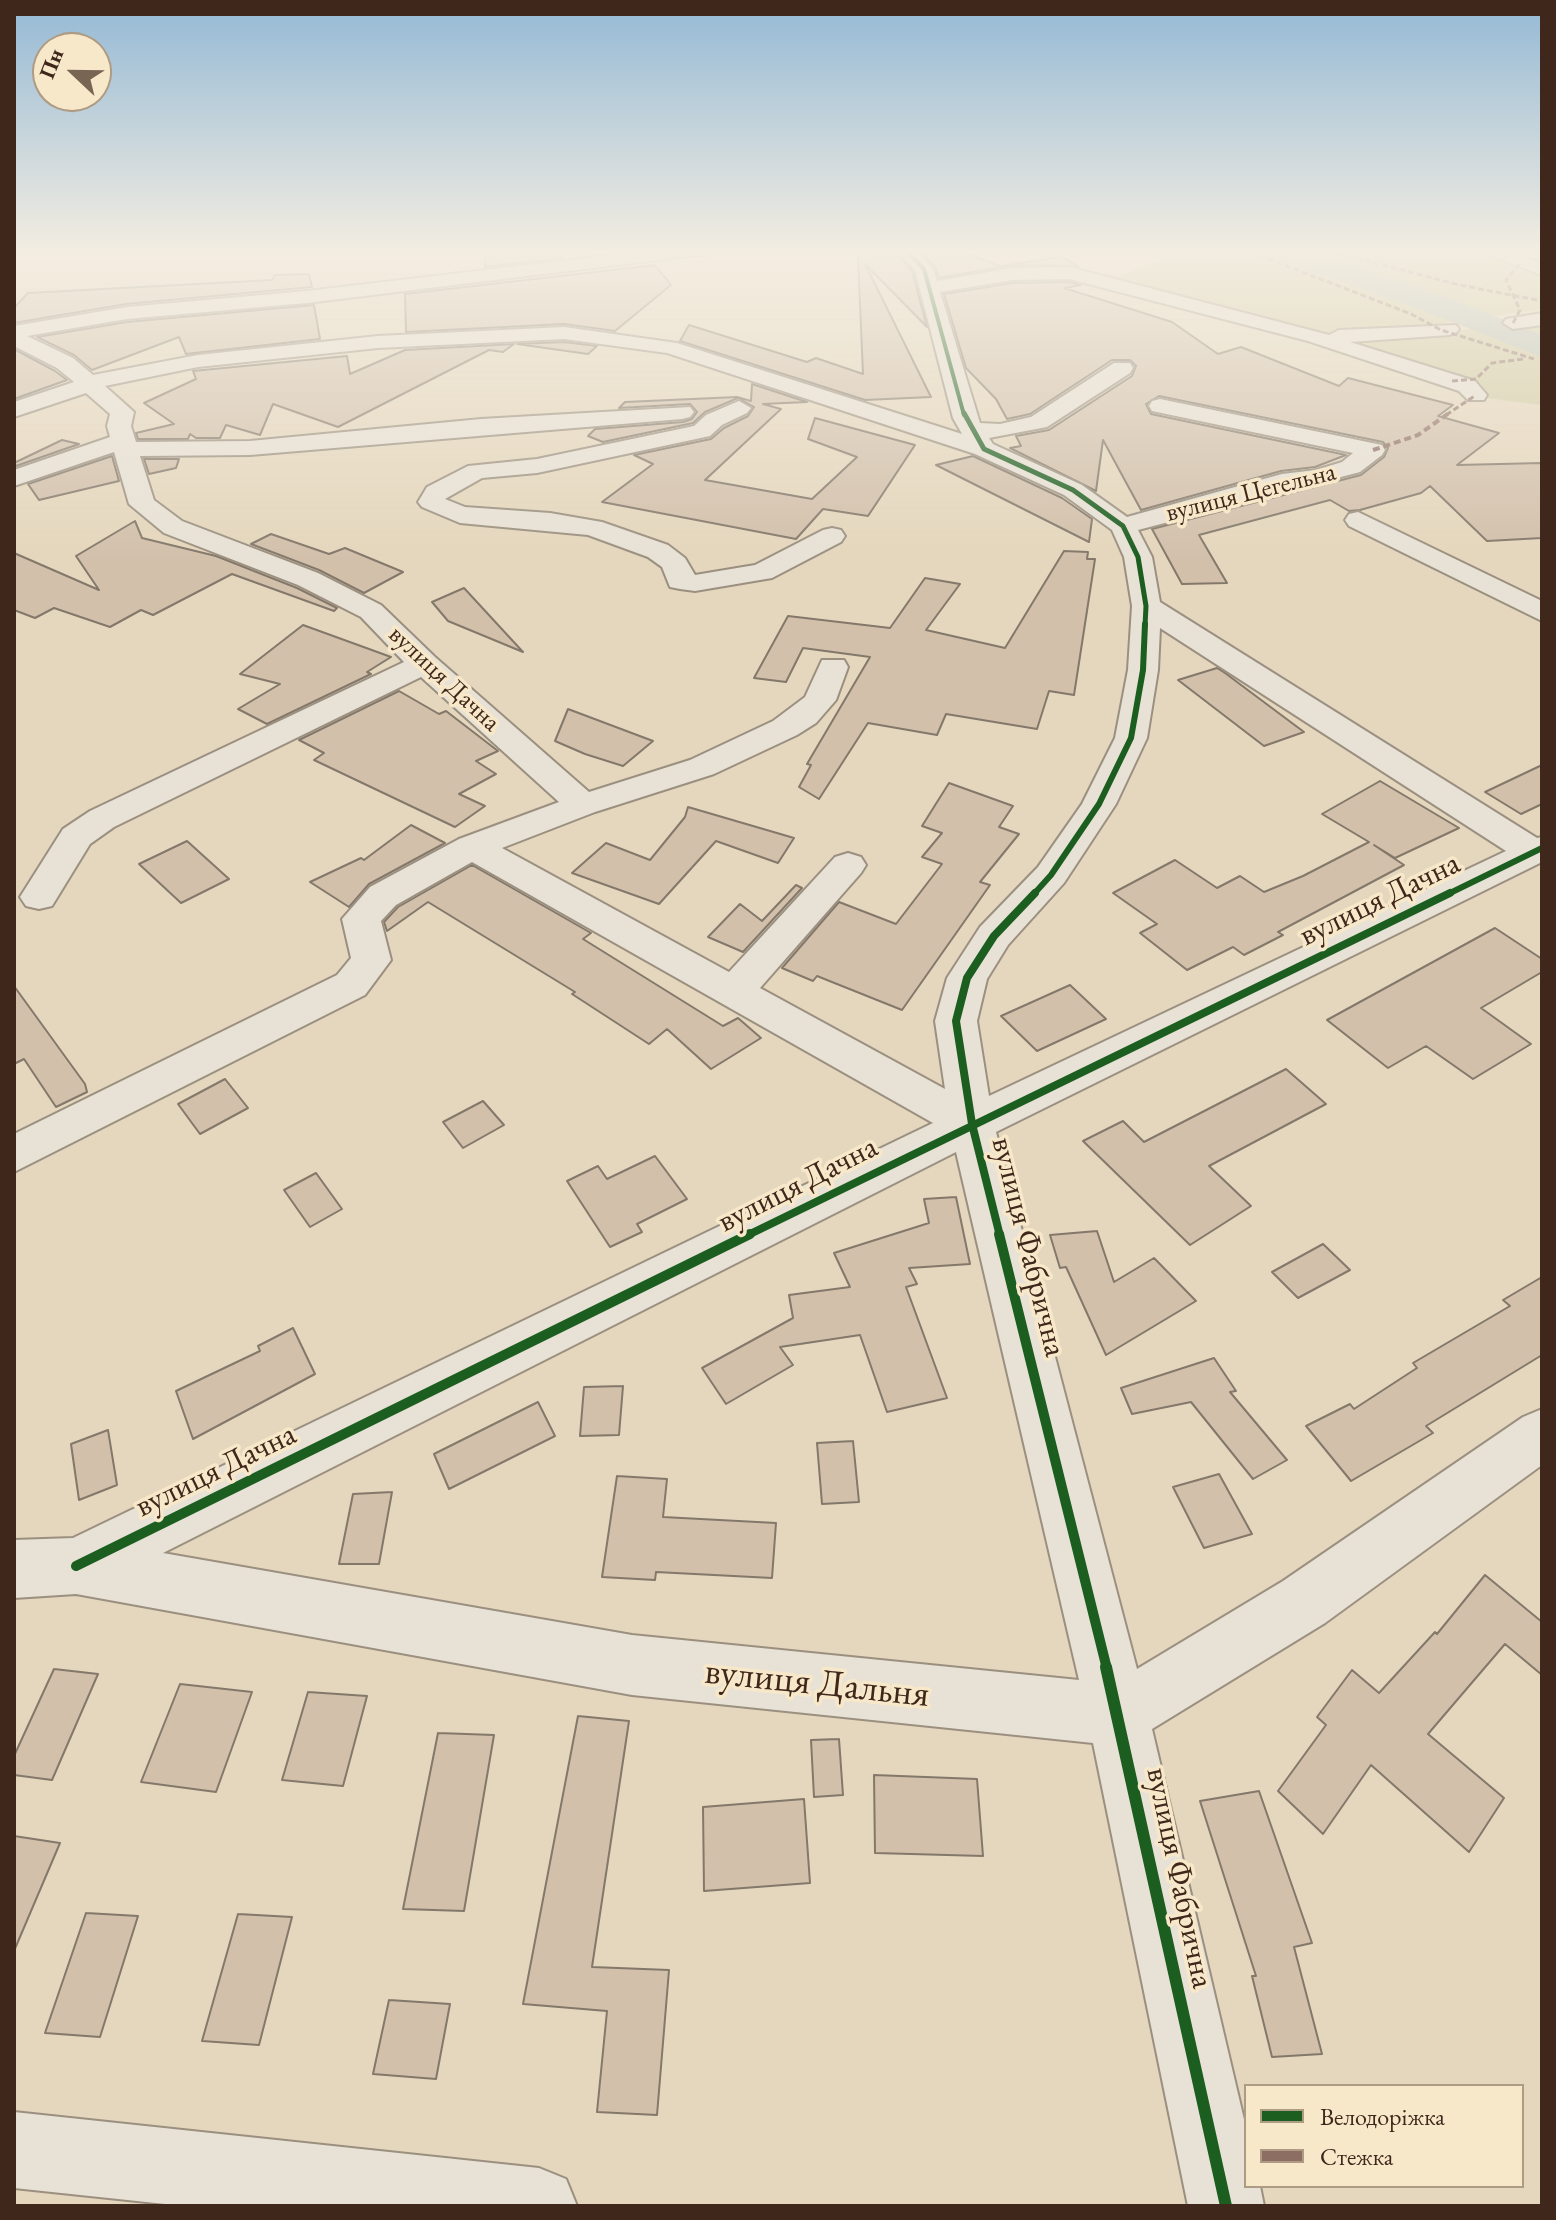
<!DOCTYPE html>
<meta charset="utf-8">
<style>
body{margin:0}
#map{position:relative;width:1556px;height:2220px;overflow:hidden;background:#e5d7bd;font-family:"EB Garamond",serif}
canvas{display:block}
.frame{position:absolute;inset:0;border:16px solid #3f271b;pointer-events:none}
.legend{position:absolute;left:1244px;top:2084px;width:280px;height:104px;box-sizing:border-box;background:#f8e8ca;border:2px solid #ae9b84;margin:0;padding:10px 14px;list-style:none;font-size:24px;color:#3f271b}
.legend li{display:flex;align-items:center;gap:16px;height:40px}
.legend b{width:40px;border:2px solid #ae9b84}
.north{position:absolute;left:32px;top:32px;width:80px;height:80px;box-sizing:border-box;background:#f8e8ca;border:2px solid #ae9b84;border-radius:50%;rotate:292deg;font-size:22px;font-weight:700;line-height:32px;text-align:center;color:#3f271b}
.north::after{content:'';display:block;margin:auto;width:28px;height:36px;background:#796554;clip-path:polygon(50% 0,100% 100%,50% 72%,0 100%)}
</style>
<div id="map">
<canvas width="1556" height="2220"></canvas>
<div class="frame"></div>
<ul class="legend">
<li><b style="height:10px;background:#1b5e20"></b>Велодоріжка</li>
<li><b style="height:10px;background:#8d6e63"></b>Стежка</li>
</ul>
<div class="north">Пн</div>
</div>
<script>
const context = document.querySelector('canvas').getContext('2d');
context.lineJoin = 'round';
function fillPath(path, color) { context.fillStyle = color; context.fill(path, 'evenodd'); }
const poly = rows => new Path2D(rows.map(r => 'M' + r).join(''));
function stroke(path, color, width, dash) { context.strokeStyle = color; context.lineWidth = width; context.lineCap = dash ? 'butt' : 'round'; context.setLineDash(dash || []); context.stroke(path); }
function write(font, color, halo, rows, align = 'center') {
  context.font = font + ' "EB Garamond",serif'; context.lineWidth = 7; context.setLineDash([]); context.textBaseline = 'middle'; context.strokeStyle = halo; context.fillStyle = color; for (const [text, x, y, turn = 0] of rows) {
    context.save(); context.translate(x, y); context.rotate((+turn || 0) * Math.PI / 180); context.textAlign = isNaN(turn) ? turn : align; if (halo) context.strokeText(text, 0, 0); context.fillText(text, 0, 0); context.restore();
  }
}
fillPath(poly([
 [1136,249,1469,249,1542,273,1542,309,1327,340,1106,281,1161,260],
 [1542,321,1542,405,1487,398,1341,344]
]), '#d0caa0');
fillPath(poly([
 [1261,249,1302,249,1444,296,1542,335,1542,357,1422,310,1265,255,1261,249]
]), '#b7c1b9');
const building = poly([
 [563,249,564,258,485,267,485,253,563,249],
 [850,249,893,249,912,271,927,327,865,264,931,397,865,400,680,341,689,325,807,362,816,358,863,374,858,257,850,249],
 [919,249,968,249,968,255,1001,266,1061,257,1078,266,1013,265,939,278,935,267,919,249],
 [655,265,671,285,615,331,564,324,406,332,405,294,655,265],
 [309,274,312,287,126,304,14,323,14,308,28,293,272,280,275,275,309,274],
 [1069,282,1081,285,1064,288,1172,322,1218,354,1241,347,1339,386,1348,378,1453,405,1438,416,1499,433,1457,465,1542,463,1542,538,1487,541,1430,486,1421,493,1360,510,1349,511,1330,500,1199,535,1227,583,1182,584,1152,529,1361,475,1384,457,1388,448,1383,442,1159,396,1146,404,1151,414,1346,455,1315,467,1281,471,1141,510,1103,440,1096,491,1010,448,1021,446,1016,436,1049,430,1132,376,1136,366,1130,360,1112,360,1030,414,1007,419,996,399,966,368,944,294,1013,283,1069,282],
 [314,305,320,339,186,354,179,337,92,370,74,355,37,337,127,322,314,305],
 [564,342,597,346,588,354,517,344,564,342],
 [514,344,503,352,489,350,338,427,273,404,260,435,226,425,220,438,196,438,190,434,188,439,138,439,136,433,174,424,144,403,196,379,193,371,347,356,350,374,405,350,514,344],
 [14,349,55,371,67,380,14,399,14,349],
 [752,384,807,402,763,404,781,409,705,480,812,499,857,457,808,439,815,418,915,445,868,516,823,509,796,539,602,502,653,464,634,455,711,439,724,428,748,416,754,407,738,398,705,412,693,423,603,442,588,436,595,429,683,422,692,419,697,412,690,404,619,408,625,402,737,397,751,401,752,384],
 [62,440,79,444,16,466,14,463,62,440],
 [112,456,119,481,39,500,28,484,112,456],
 [973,456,1062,498,1092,519,1089,542,936,465,973,456],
 [144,459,179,459,176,468,149,474,144,459],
 [135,521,142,538,216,556,297,588,337,608,334,611,232,574,153,615,141,610,110,627,54,608,35,618,14,610,14,553,99,590,76,556,135,521],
 [271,534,329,554,345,548,403,572,364,593,319,570,251,544,271,534],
 [1064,551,1088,552,1087,559,1095,559,1074,695,1049,691,1037,729,946,714,937,735,868,723,819,799,799,787,811,765,807,764,870,657,803,648,786,682,754,678,788,616,890,628,925,578,960,584,926,630,1005,648,1064,551],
 [464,588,523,652,448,621,432,602,464,588],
 [303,625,391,657,367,672,371,674,267,724,238,709,280,684,240,674,303,625],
 [1217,668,1225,673,1304,732,1264,746,1178,680,1217,668],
 [399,691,439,714,446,711,498,751,476,761,496,774,459,794,485,806,455,827,314,760,324,753,299,740,399,691],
 [568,709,653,741,623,766,585,754,555,741,568,709],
 [1542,765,1542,804,1521,814,1485,792,1542,765],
 [1380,781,1459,828,1395,858,1374,845,1404,865,1278,932,1283,935,1244,955,1233,947,1187,970,1140,933,1157,924,1113,893,1175,860,1217,888,1240,876,1264,892,1303,876,1369,842,1322,814,1380,781],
 [949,783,1013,806,999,827,1019,834,980,882,990,885,902,1010,817,976,813,981,782,968,839,902,896,924,942,864,922,857,942,833,922,826,949,783],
 [688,807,794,838,778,863,716,841,659,904,572,873,606,843,650,860,685,817,688,807],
 [411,825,445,843,369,884,349,907,310,882,361,858,364,860,411,825],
 [187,841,229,879,181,903,139,864,187,841],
 [472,865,591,933,583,939,723,1026,738,1018,761,1038,711,1069,667,1029,649,1044,572,994,575,992,428,902,387,931,384,922,398,907,472,865],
 [796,885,802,888,743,952,708,937,740,904,762,921,796,885],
 [1495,928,1542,959,1542,972,1481,1008,1531,1044,1473,1079,1426,1046,1388,1068,1327,1020,1495,928],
 [1070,985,1106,1019,1037,1051,1001,1016,1070,985],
 [14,986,85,1084,87,1092,56,1107,24,1059,14,1064,14,986],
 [1286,1069,1326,1104,1209,1166,1251,1206,1190,1245,1083,1141,1123,1121,1144,1142,1286,1069],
 [225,1079,248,1108,200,1134,178,1104,225,1079],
 [483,1101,504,1125,463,1148,443,1122,483,1101],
 [655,1156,687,1199,637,1224,642,1232,610,1247,567,1181,598,1166,607,1179,655,1156],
 [316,1173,342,1209,310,1227,284,1190,316,1173],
 [956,1197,970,1264,909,1268,917,1284,906,1287,947,1398,887,1412,860,1335,780,1347,793,1365,726,1404,702,1368,793,1318,789,1295,850,1287,834,1253,929,1223,924,1199,956,1197],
 [1097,1231,1114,1282,1154,1258,1196,1301,1106,1355,1066,1267,1060,1268,1050,1235,1097,1231],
 [1323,1244,1350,1270,1298,1298,1272,1272,1323,1244],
 [1542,1277,1542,1355,1426,1426,1433,1433,1351,1481,1306,1426,1350,1404,1354,1409,1417,1368,1413,1363,1510,1306,1503,1300,1542,1277],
 [293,1328,315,1374,193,1439,176,1391,260,1351,258,1346,293,1328],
 [1214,1358,1236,1391,1230,1392,1287,1460,1253,1479,1191,1402,1132,1414,1121,1388,1214,1358],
 [623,1386,619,1435,580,1436,584,1387,623,1386],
 [538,1402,555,1436,449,1489,434,1454,538,1402],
 [108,1430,117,1485,79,1500,71,1444,108,1430],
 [853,1441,859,1502,822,1504,817,1443,853,1441],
 [1219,1474,1252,1534,1204,1548,1173,1487,1219,1474],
 [617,1476,667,1479,663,1517,776,1523,772,1578,656,1572,655,1580,602,1577,617,1476],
 [392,1492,379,1564,339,1564,353,1494,392,1492],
 [1485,1575,1542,1622,1542,1675,1505,1644,1428,1734,1504,1798,1469,1852,1371,1765,1323,1834,1278,1791,1326,1725,1317,1717,1352,1670,1379,1693,1435,1632,1437,1634,1485,1575],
 [54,1669,98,1674,52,1780,14,1775,14,1756,54,1669],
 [180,1684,252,1692,216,1792,141,1782,180,1684],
 [308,1692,367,1696,343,1786,282,1780,308,1692],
 [578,1716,629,1721,592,1967,669,1970,657,2115,597,2112,607,2011,523,2004,578,1716],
 [438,1733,494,1735,464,1911,403,1909,438,1733],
 [839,1739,843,1795,814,1797,811,1740,839,1739],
 [874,1775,977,1779,983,1856,875,1853,874,1775],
 [1259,1791,1312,1943,1294,1947,1322,2054,1272,2057,1252,1976,1256,1976,1200,1801,1259,1791],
 [804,1799,810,1883,704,1891,703,1807,804,1799],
 [14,1836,60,1843,14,1951,14,1836],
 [86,1913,138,1916,100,2037,45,2033,86,1913],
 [238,1914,292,1917,259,2045,202,2041,238,1914],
 [389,2000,450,2004,436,2079,373,2074,389,2000]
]);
fillPath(building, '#d2c0ab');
stroke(building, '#83786a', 2);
const minor = poly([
 [664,249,716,249,707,254,307,303,127,319,27,336,73,358,93,375,198,355,378,336,564,327,677,343,962,434,953,418,915,270,896,249,915,249,933,269,937,281,1013,268,1069,267,1329,335,1339,330,1456,325,1459,329,1456,333,1449,335,1350,342,1475,381,1487,395,1484,400,1468,400,1459,391,1308,341,1069,279,1013,280,940,292,980,423,1000,424,1031,417,1114,363,1130,363,1133,368,1130,373,1047,427,989,438,993,444,1082,485,1127,517,1282,474,1316,470,1342,462,1353,453,1152,411,1149,406,1152,401,1160,399,1382,445,1385,450,1382,455,1360,472,1138,530,1152,557,1160,602,1537,838,1542,837,1542,862,996,1132,1137,1669,1283,1581,1523,1417,1542,1409,1542,1465,1325,1623,1152,1729,1246,2128,1246,2186,1260,2186,1264,2206,1188,2206,1093,1743,632,1695,76,1594,14,1598,14,1540,73,1538,933,1123,472,862,396,905,381,921,391,960,365,995,14,1172,14,1134,337,975,351,958,342,919,370,887,459,839,559,802,421,677,114,827,90,844,52,906,39,909,26,906,20,897,63,829,90,811,404,662,361,617,298,585,164,533,129,504,114,452,14,486,14,470,110,437,107,426,110,414,86,393,14,417,14,402,74,382,57,368,14,346,14,326,127,307,307,291,664,249],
 [564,339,667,353,975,454,1064,495,1112,530,1124,557,1132,606,1128,670,1115,738,1082,804,1038,867,980,927,947,978,935,1021,945,1089,760,988,861,873,866,865,861,857,848,853,835,857,729,972,502,848,595,812,714,774,797,735,816,723,836,700,848,667,844,660,822,660,805,697,773,721,690,760,589,792,435,657,381,605,318,573,182,521,154,500,140,456,250,455,682,419,690,417,694,412,690,407,481,419,250,441,136,442,131,426,134,412,105,386,198,367,378,348,564,339],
 [1160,628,1506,851,989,1096,977,1021,987,979,1008,945,1064,883,1116,804,1147,738,1158,670,1160,628],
 [956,1152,1079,1680,632,1635,163,1553,956,1152],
 [1472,249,1498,249,1542,263,1542,275,1472,249],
 [1542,313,1542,325,1513,329,1503,323,1506,319,1542,313],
 [739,401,751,408,747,413,722,425,710,436,537,473,482,478,445,499,465,507,550,513,602,522,668,545,685,558,695,575,755,565,823,530,832,528,841,530,845,536,841,542,772,578,695,591,680,589,670,587,662,567,648,557,588,535,460,523,422,507,418,502,427,487,468,466,537,459,694,426,706,415,739,401],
 [1358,512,1542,601,1542,621,1349,526,1345,520,1349,514,1358,512],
 [14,2112,539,2168,566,2179,577,2206,184,2206,14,2188,14,2112]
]);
stroke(minor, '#9b9080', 4);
fillPath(minor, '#e8e1d5');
stroke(poly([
 [1243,249,1411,314,1441,330,1534,359],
 [1321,249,1460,285,1542,301],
 [1513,323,1520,310,1506,280,1521,262],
 [1452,381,1476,379,1492,363,1524,359],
 [1446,415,1476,395]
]), '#8d6e63', 3, [6, 3]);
stroke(poly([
 [1373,450,1418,435,1449,413]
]), '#8d6e63', 4, [7, 4]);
stroke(poly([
 [905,249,924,269,964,415]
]), '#1b5e20', 4);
stroke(poly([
 [964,413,984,449,1073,490,1123,526,1138,557,1146,606,1145,626]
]), '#1b5e20', 5);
stroke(poly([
 [1033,895,1051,875,1099,804,1131,738,1143,670,1145,624],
 [1446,895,1542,848]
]), '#1b5e20', 6);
stroke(poly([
 [746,1236,1450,893],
 [1000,1236,972,1124,956,1021,967,978,994,936,1035,893]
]), '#1b5e20', 8);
stroke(poly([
 [999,1234,1107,1669],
 [76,1566,750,1234]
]), '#1b5e20', 10);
stroke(poly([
 [1106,1667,1226,2206]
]), '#1b5e20', 12);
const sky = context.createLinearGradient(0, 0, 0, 559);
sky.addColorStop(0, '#94b9d5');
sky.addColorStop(0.45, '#f3ede1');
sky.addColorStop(1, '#f3ede100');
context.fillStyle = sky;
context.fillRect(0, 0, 1556, 559);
write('26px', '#3f271b', '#f8e8ca', [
 ["вулиця Цегельна",1251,493,-14],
 ["вулиця Дачна",444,679,43]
]);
write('32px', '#3f271b', '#f8e8ca', [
 ["вулиця Дачна",1380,900,-26],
 ["вулиця Дачна",798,1185,-27],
 ["вулиця Фабрична",1028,1247,76],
 ["вулиця Дачна",216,1471,-26],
 ["вулиця Фабрична",1179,1878,78]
]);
write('38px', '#3f271b', '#f8e8ca', [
 ["вулиця Дальня",817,1684,6]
]);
</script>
